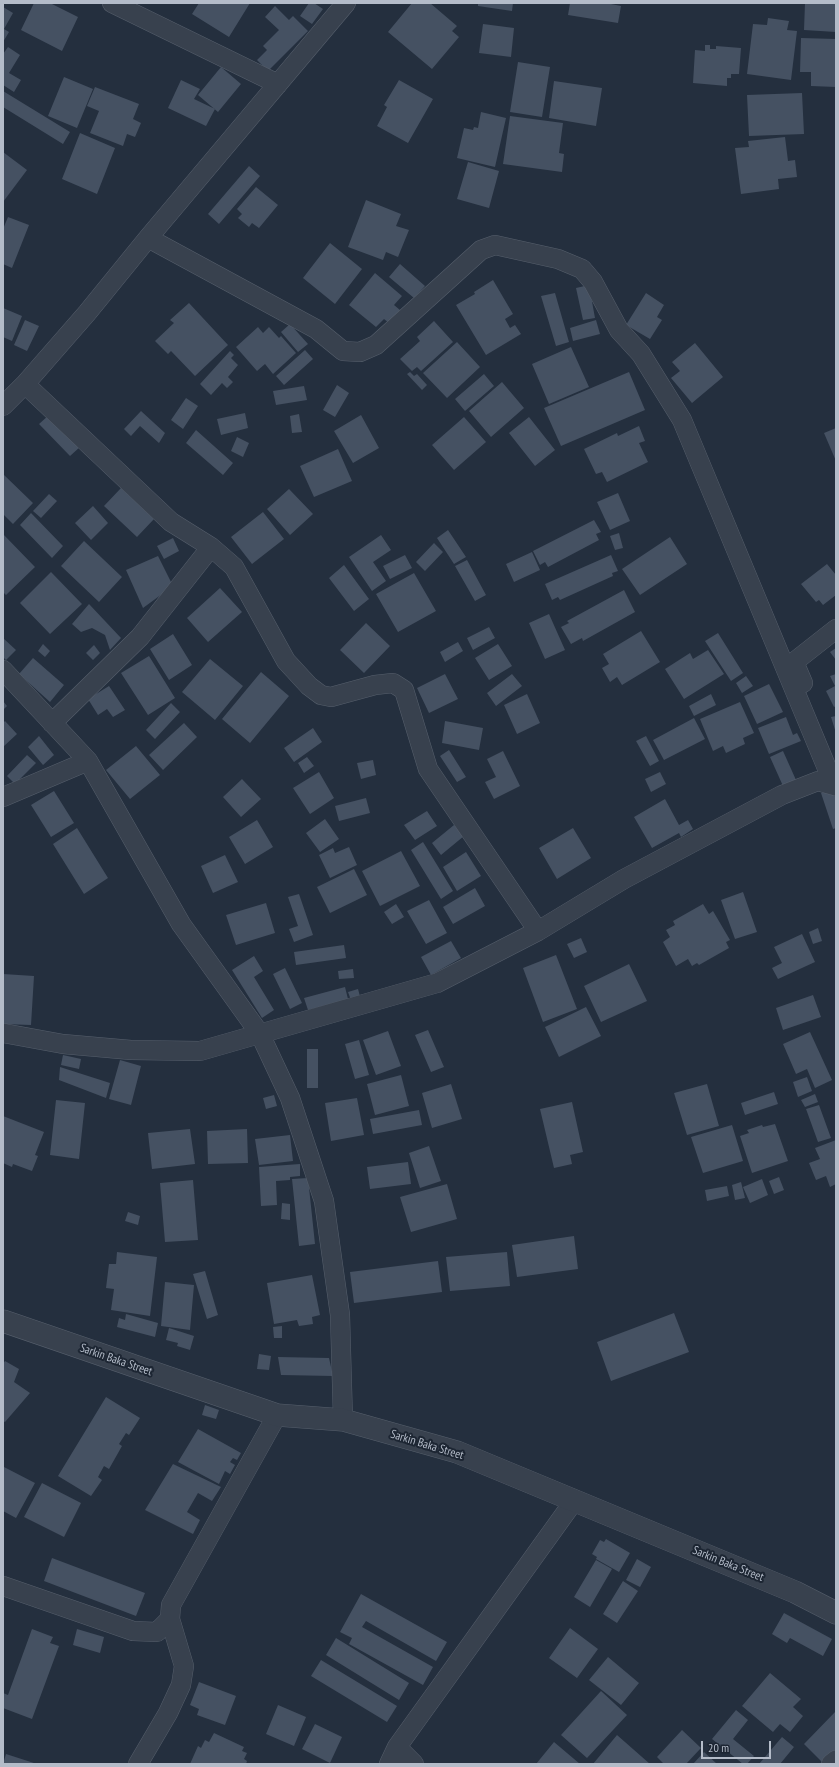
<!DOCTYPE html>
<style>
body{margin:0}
#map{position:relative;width:839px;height:1767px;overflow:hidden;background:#242f3e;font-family:"PT Sans Narrow",sans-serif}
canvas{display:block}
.frame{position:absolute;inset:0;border:4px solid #b4bcc9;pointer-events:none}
.scale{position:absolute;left:701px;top:1741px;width:70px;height:18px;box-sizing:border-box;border:2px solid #b4bcc9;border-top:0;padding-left:5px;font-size:12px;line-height:14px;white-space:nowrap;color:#b4bcc9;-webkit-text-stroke:3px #1d2633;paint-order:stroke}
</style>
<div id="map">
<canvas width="839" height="1767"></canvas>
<div class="frame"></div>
<div class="scale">20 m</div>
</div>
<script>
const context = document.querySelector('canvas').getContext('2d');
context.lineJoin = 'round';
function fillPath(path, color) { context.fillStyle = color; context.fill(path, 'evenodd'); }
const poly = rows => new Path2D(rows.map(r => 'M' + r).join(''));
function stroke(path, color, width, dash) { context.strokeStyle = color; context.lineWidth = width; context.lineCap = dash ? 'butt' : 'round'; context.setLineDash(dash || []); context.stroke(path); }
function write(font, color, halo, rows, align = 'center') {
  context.font = font + ' "PT Sans Narrow",sans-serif'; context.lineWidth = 4; context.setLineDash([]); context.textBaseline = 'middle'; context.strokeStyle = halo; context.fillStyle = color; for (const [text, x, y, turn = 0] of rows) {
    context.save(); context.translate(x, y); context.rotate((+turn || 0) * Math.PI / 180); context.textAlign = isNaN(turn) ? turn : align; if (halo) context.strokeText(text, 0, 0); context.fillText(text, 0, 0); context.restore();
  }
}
fillPath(poly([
 [34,3,50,3,78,17,62,51,21,30],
 [199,3,250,3,229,37,192,14],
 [309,3,314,3,323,9,312,24,300,16],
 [412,3,430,3,457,26,452,31,459,37,432,69,388,32],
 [478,3,513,3,512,11,478,6],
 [570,3,606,3,621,6,618,23,568,15],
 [805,3,836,3,836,32,804,30],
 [275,6,289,20,293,16,308,31,268,71,257,60,267,50,263,46,279,30,265,17],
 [3,7,13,13,4,29,9,32,3,42],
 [768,18,789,21,787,30,797,31,791,80,747,74,753,24,767,25],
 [483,24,514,28,511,57,479,53],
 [801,38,836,39,836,87,811,86,811,72,800,72],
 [705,45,710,45,710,49,716,49,716,46,741,48,739,74,731,74,731,78,727,78,727,86,693,83,695,50,705,51],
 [8,47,20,55,9,73,21,80,14,92,3,85,3,54],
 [518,62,550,67,542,117,510,112],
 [221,67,241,84,218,112,198,95],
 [64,77,93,89,77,128,48,116],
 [181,80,200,89,194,99,215,109,206,126,168,108],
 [399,80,433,99,408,143,377,126,387,107,384,105],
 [554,81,602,88,596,126,549,118],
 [95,87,139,104,133,119,141,123,135,137,127,134,123,146,90,133,99,111,87,106],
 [3,91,70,132,63,144,3,107],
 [802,93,804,134,749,136,747,95],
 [481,112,506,118,495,167,457,158,464,128,473,130,474,127,478,128],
 [510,116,563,123,559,153,564,154,562,172,503,164],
 [80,133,115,148,97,194,62,179],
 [785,137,788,161,795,160,797,177,778,179,779,189,741,194,735,148,749,147,748,141],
 [3,152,27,170,3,202],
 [468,162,499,171,489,208,457,199],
 [249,166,260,176,219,224,208,214],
 [256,187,278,205,259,228,252,223,249,227,238,218,242,214,237,209],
 [366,200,401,214,396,226,409,230,398,257,386,252,383,260,348,247],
 [8,217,29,225,12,268,3,264,3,229],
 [330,243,362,269,335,304,303,278],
 [400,264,425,286,414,298,389,277],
 [375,273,402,296,394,305,400,310,389,323,384,319,376,327,349,305],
 [493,280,513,314,505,319,510,328,515,325,521,334,486,355,456,305,475,294,474,292],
 [589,285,595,318,583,320,576,288],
 [555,293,569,342,556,346,541,296],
 [646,293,664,305,657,317,662,320,650,339,626,325],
 [189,303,228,345,195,376,171,351,168,354,155,341,174,323,170,320],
 [3,308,22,316,12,341,3,337],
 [25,320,39,326,27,351,14,345],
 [596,320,600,334,573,341,570,328],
 [434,321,453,342,421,371,417,367,412,371,400,359,420,341,417,337],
 [290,324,308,344,298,352,281,332],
 [258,327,263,333,269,327,279,338,281,336,296,353,273,374,265,364,257,371,236,347],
 [457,342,480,367,447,398,423,373],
 [695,343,723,377,692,403,671,378,680,371,672,362],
 [571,347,589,387,549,404,532,364],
 [305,350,313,359,284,385,276,376],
 [230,351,234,355,231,358,238,365,228,377,233,382,227,388,222,383,211,395,200,384],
 [410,372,414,376,417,374,427,385,422,390,407,374],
 [629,372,645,410,561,446,544,408],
 [484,374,494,386,465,411,455,399],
 [502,382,524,408,491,437,469,411],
 [337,385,349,393,335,417,323,410],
 [304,386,307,400,276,405,273,391],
 [186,398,198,406,183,429,171,420],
 [141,411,165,433,159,443,140,426,131,436,124,429],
 [245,413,248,428,221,435,217,419],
 [299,414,302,432,292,433,290,416],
 [49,415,80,447,70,456,39,424],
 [361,415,379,448,353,463,334,431],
 [464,417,486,442,454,470,432,445],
 [529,417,555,450,535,466,509,433],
 [639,426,645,441,639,443,648,462,607,482,602,472,596,474,584,449,617,433,618,436],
 [836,428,836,461,824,433],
 [196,430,233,463,223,475,186,443],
 [237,437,249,443,243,457,231,451],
 [338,449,352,481,314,497,300,466],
 [3,474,33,503,13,524,3,514],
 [121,488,154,519,137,537,104,506],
 [289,489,313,514,290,535,267,509],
 [618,493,630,521,610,530,597,502],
 [49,494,57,501,41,518,33,511],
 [93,506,108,523,91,540,75,523],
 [263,512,284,539,252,564,231,537],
 [31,513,63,546,52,558,20,525],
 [594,520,601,532,596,534,599,540,548,567,545,562,540,565,533,551],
 [448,530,466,557,454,564,437,538],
 [619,533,623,548,615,550,610,536],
 [3,534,35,567,6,595,3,592],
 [381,535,391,550,373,562,386,581,372,591,349,557],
 [670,537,687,564,640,595,622,569],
 [173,538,179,551,164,559,157,546],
 [84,541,122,577,99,602,61,566],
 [434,543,443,552,425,571,416,562],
 [532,552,540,570,514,582,506,564],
 [405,555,412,568,390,579,383,566],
 [611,555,618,571,612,573,613,576,560,600,558,597,552,600,545,584],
 [158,556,173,586,143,608,126,570],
 [467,560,486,595,475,601,455,566],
 [827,564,836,575,836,595,823,605,819,600,816,602,801,584],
 [344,565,369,599,354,611,329,578],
 [51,572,82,604,50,634,20,603],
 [414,573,436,611,398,632,376,594],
 [220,588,242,612,208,642,187,618],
 [624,590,635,612,583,641,582,638,571,644,561,627,569,623,567,621],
 [89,604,121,638,110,650,105,635,92,628,81,632,72,624],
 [549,614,565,650,545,659,529,623],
 [366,623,390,646,364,673,340,650],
 [489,627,495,638,473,650,467,638],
 [641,631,660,662,622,685,617,677,610,682,602,668,609,664,603,654],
 [718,633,743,673,731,681,705,641],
 [173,634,192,665,169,680,150,649],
 [3,638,16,650,6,660,3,657],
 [458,642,463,651,445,662,440,652],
 [43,644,50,651,45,657,38,651],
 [498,644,512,666,489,680,475,658],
 [94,645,100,653,93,660,86,653],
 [836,648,836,660,830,652],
 [708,650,724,674,684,699,665,669,690,653,693,659],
 [149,656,175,698,148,715,121,673],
 [33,658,64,685,50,702,19,674],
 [210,659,243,686,215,720,182,692],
 [261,672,289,696,250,743,222,719],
 [445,674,458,699,429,713,417,688],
 [512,674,522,686,496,706,487,693],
 [836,674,836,706,834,707,826,691,835,686,830,676],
 [746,676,753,686,742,693,736,683],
 [769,684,783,712,757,724,744,696],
 [109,686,125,710,113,717,107,709,98,715,88,699],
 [527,694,540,723,517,734,504,705],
 [711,694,716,705,694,716,689,706],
 [3,701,7,706,3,710],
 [740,702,754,733,743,738,745,744,726,753,723,746,713,751,700,719],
 [171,703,180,712,155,739,146,730],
 [836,716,836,733,831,717],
 [786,717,793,735,797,733,801,741,769,754,758,728],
 [694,718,705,739,664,760,653,740],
 [5,721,17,734,3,747,3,723],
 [445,721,483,728,479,750,442,743],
 [184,723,197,737,163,770,149,755],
 [313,728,322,742,294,762,284,748],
 [39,736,54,755,43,765,28,747],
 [646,736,659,761,650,766,636,741],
 [136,746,160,775,130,799,106,770],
 [449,750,466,777,457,782,440,756],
 [503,751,520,786,494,799,485,782,496,777,487,759],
 [783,751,796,780,783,786,770,757],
 [27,755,36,763,15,784,7,776],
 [307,757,314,766,304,773,298,763],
 [373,760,376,775,361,779,357,763],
 [319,772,334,798,310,814,293,788],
 [660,772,666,784,651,792,645,779],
 [242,779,261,799,241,817,223,797],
 [832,789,836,799,836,828,833,829,821,793],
 [54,791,74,823,51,837,31,805],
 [366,798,370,813,339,821,335,806],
 [665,799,679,825,688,820,693,829,681,837,679,833,652,848,634,817],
 [427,811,437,826,415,840,404,825],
 [325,819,339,839,320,852,306,833],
 [257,820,273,847,245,864,229,837],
 [454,825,464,836,441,855,432,843],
 [77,828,108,878,84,894,53,844],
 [573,828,591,858,557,879,539,848],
 [423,842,453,891,441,899,411,850],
 [349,847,357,865,330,878,319,855,333,848,335,853],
 [401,851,420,886,380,906,362,871],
 [466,852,481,876,457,891,443,867],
 [225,855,238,882,213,893,201,866],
 [354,869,367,895,330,913,317,887],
 [475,888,485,906,453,924,443,907],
 [743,892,757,932,735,939,721,900],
 [299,894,313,935,294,942,289,929,298,926,288,897],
 [429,900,447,933,426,944,407,911],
 [266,903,275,933,236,945,226,915],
 [396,904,404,917,392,924,384,912],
 [703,904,709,914,713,911,730,940,726,942,729,948,699,965,697,963,692,966,688,959,676,966,663,942,670,937,666,930,675,925,673,921],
 [818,928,822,941,813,944,809,932],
 [802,934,815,962,778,979,772,968,782,963,774,947],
 [581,938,587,952,574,958,567,944],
 [451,941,461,958,431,975,421,957],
 [344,945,346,958,296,965,294,952],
 [556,955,577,1009,543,1022,523,968],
 [254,956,263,971,254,977,274,1010,262,1018,232,970],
 [629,964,647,1001,601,1022,584,986],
 [285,968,302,1003,290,1009,273,974],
 [353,969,354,978,339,979,338,971],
 [3,974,34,976,31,1025,3,1024],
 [345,987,348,999,308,1010,304,998],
 [358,989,361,1000,352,1003,348,992],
 [813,995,821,1017,783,1030,776,1008],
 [586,1007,601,1036,559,1057,545,1027],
 [428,1030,444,1067,431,1072,415,1035],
 [388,1031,401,1066,376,1075,363,1040],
 [810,1032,832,1080,815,1088,807,1069,796,1074,783,1044],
 [359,1040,369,1075,355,1079,345,1044],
 [307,1049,318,1049,318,1088,307,1088],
 [63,1055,81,1059,79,1069,61,1065],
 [120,1060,141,1066,131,1105,109,1099],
 [60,1067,110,1083,106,1098,59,1080],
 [401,1075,409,1106,375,1115,367,1084],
 [807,1077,812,1091,798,1097,793,1082],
 [451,1084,462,1119,432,1128,422,1093],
 [707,1084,719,1126,687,1135,674,1093],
 [774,1092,778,1104,745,1115,741,1103],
 [815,1094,818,1102,805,1107,801,1100],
 [274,1095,277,1106,266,1109,263,1098],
 [357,1098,364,1135,331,1141,325,1103],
 [56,1100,85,1103,79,1159,50,1155],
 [572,1102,583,1152,570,1155,572,1164,554,1168,540,1109],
 [819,1105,831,1138,818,1142,806,1109],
 [419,1110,422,1125,373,1134,370,1119],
 [3,1116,44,1132,35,1155,38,1156,32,1171,13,1164,12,1167,3,1163],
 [775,1124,788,1161,752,1173,740,1136,749,1133,747,1130,762,1125,763,1127],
 [732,1125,743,1161,703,1173,691,1137],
 [190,1129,195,1164,152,1169,148,1133],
 [247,1129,248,1163,208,1164,207,1131],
 [290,1135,293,1161,259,1165,255,1139],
 [836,1140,836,1184,830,1187,826,1176,816,1180,809,1163,820,1159,815,1148],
 [429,1146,441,1181,420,1188,409,1153],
 [408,1162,411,1184,370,1189,367,1167],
 [300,1164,300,1176,290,1177,290,1180,276,1181,277,1205,261,1206,259,1167],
 [779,1177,784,1190,774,1194,769,1181],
 [308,1178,315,1244,299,1246,292,1179],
 [762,1179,768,1195,750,1203,743,1187],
 [193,1180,198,1240,165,1242,160,1183],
 [741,1182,745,1198,735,1200,732,1185],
 [447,1184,457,1219,411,1232,400,1197],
 [727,1186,729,1196,707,1201,705,1190],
 [282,1203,290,1204,290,1220,281,1219],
 [128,1212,140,1216,138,1225,125,1221],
 [574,1236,578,1269,517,1277,512,1245],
 [117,1252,157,1257,150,1316,111,1310,114,1289,106,1288,109,1264,116,1264],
 [507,1252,510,1286,450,1291,446,1257],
 [438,1261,442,1292,354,1303,350,1272],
 [205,1271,218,1315,207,1319,193,1274],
 [312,1275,320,1315,312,1317,313,1324,299,1326,297,1320,274,1324,267,1283],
 [165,1282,194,1285,190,1330,161,1326],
 [674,1313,689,1352,611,1381,597,1342],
 [126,1314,158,1323,155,1337,117,1327,119,1318,125,1320],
 [282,1326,282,1338,274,1338,273,1327],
 [169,1328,194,1336,190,1350,177,1346,178,1343,166,1340],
 [259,1354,271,1356,269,1370,257,1369],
 [278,1357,329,1358,333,1376,281,1375],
 [5,1361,19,1369,14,1382,30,1393,5,1422,3,1421,3,1364],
 [106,1397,140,1418,129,1435,126,1433,119,1444,122,1446,109,1469,104,1466,98,1477,102,1480,91,1496,58,1476],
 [205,1405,219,1410,216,1419,202,1415],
 [198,1429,241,1453,237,1460,233,1458,230,1462,235,1465,230,1474,225,1471,219,1484,178,1462],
 [173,1464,221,1487,212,1501,198,1493,187,1512,200,1520,193,1534,145,1510],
 [4,1467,35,1483,16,1518,3,1511],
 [42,1483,81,1503,64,1537,24,1517],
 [606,1539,630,1553,619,1572,596,1559,597,1557,592,1554,600,1540,604,1542],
 [52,1558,145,1593,136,1616,44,1581],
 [637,1559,651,1567,640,1587,626,1580],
 [596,1560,612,1569,590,1607,574,1597],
 [623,1581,638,1591,617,1623,603,1614],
 [361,1594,447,1642,436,1661,366,1621,362,1627,433,1667,423,1685,349,1644,352,1638,340,1632],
 [784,1613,832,1639,823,1656,790,1638,787,1643,772,1634],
 [570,1628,598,1649,577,1678,549,1658],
 [32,1629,53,1637,50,1643,59,1646,32,1719,3,1708,3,1693,8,1695],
 [77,1629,104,1637,100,1653,73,1645],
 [336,1638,409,1683,399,1700,326,1655],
 [608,1657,639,1683,621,1705,589,1680],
 [321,1660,397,1706,387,1722,311,1676],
 [770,1673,801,1699,793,1707,803,1716,790,1732,780,1724,773,1732,742,1706],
 [199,1682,236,1696,225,1725,197,1715,199,1709,190,1705],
 [601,1691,627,1715,587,1758,561,1735],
 [278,1705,306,1717,294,1746,266,1734],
 [736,1710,748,1720,733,1739,754,1756,747,1764,743,1764,712,1739],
 [836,1711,836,1751,824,1764,804,1744],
 [315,1724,342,1737,330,1763,302,1749],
 [682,1730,701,1748,686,1764,664,1764,657,1757],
 [214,1733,244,1747,242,1751,247,1753,244,1759,247,1761,246,1764,190,1764,198,1746,201,1748,205,1740,209,1742],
 [617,1735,650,1764,593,1764],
 [782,1737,794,1747,780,1764,759,1764],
 [554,1742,580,1764,536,1764],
 [704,1752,717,1764,693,1764],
 [6,1754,37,1764,3,1764]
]), '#455162');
const minor = poly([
 [112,3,278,84],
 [148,238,316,329,343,351,360,352,376,345,481,250,495,245,558,259,582,269,593,282,619,330,641,354,682,420,834,785],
 [25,384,171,522,211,547,234,567,286,661,309,686,321,695,331,697,375,685,393,683,404,690,428,769,538,931],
 [3,406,25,384,87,313,148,238,346,3],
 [3,670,88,761,181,924,260,1034,290,1098,324,1201,340,1315,343,1420],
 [803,683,794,662,836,629],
 [52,723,140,637,211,547],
 [3,797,88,761],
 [3,1033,63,1044,131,1050,200,1051,437,983,538,931,624,879,782,795,818,781,836,786],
 [3,1586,133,1631,157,1632,170,1619],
 [397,1747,414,1764],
 [138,1764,168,1713,181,1685,184,1666,170,1619,171,1605,277,1415],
 [389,1764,397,1747,574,1501],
 [831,1764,836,1760]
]);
const tertiary = poly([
 [3,1321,277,1415,343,1420,457,1452,795,1592,836,1613]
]);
stroke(minor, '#565f6c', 20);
stroke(tertiary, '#565f6c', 23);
stroke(minor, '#38414e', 19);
stroke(tertiary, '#38414e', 22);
write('12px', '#b4bcc9', '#1d2633', [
 ["Sarkin Baka Street",116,1360,19],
 ["Sarkin Baka Street",427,1445,17],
 ["Sarkin Baka Street",728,1564,22]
]);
</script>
